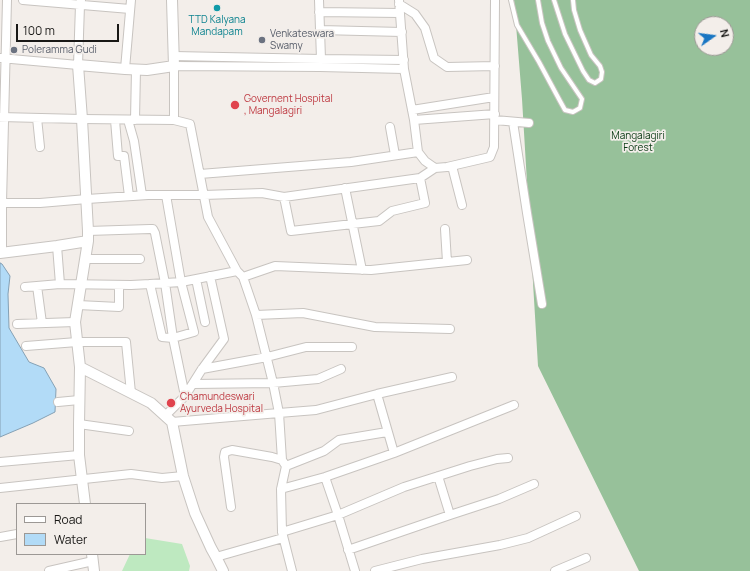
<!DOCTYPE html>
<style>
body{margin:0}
#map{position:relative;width:750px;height:571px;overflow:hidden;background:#f3eeea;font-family:Manrope,sans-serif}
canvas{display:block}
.legend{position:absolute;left:16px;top:503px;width:130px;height:52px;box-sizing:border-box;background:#f3eeea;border:1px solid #9c9895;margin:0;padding:5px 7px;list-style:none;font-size:12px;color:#191816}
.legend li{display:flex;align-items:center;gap:8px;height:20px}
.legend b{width:20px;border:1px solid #9c9895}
.north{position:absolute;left:694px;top:16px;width:40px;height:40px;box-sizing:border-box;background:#f3eeea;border:1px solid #9c9895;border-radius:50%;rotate:76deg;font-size:11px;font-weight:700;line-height:16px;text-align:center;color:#191816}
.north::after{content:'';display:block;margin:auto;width:14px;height:18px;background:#1976c3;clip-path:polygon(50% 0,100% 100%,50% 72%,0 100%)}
.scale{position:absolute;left:16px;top:24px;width:103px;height:18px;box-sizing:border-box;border:2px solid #191816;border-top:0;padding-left:5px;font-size:12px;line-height:14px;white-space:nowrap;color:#191816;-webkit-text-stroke:3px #f3eeea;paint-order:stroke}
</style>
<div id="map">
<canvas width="750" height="571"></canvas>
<ul class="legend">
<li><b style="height:5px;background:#fff"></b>Road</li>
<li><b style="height:11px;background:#b2dbf7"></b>Water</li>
</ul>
<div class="north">N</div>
<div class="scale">100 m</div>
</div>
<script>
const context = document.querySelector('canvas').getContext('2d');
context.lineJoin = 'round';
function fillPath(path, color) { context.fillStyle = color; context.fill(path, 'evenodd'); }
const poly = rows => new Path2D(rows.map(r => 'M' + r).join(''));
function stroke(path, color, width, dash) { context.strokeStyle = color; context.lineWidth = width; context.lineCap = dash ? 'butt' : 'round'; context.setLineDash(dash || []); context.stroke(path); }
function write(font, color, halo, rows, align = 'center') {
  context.font = font + ' Manrope,sans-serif'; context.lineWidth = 3.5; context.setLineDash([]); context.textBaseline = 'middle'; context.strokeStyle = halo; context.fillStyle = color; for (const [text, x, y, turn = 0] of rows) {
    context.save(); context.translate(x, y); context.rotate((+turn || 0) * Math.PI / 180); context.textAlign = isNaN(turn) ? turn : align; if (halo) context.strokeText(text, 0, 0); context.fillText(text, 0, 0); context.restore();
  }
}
fillPath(poly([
 [145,538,182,544,190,566,189,571,122,571,130,554,145,554]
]), '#bee9c0');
fillPath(poly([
 [514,0,750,0,750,571,639,571,538,366,522,99],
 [702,24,726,24,726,48,702,48]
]), '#97c19a');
const water = poly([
 [0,263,2,264,10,276,8,294,9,328,29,362,44,368,56,389,55,412,33,423,0,437,0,263]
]);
fillPath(water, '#b2dbf7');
stroke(water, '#84a0b4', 1);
const service = poly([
 [511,0,517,25,539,62,560,101,565,110,573,112,580,108,582,99,561,68,548,41,542,23,538,0],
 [554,0,565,34,583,71,589,80,595,83,601,79,602,72,600,66,591,55,580,30,574,10,573,0]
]);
const minor = poly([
 [7,0,2,203,40,203,87,199,148,195,204,195,262,193,284,197,420,178,435,168],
 [23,0,130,9],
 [319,0,321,59],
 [399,0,404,69,414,120,418,152,425,161,435,168,447,167,490,157,494,147,495,0],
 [399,4,415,14,425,28,434,58,447,67,495,66],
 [319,12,400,13],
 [320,30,402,32],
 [174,56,321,59,404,60],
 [0,58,78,65,80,5,81,0],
 [125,69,131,0],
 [412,110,494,97],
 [0,117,82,119,174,120],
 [37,118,40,147],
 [115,120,118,156,124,156,129,196],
 [128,120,134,141,142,195],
 [135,120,136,69],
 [414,120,495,114],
 [495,120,529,123],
 [513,122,527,213,542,304],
 [390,127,395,155],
 [452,166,462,205],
 [200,174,351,162,418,152],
 [345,188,362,270],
 [284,197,291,231,379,221,392,211,425,203,420,178],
 [0,202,2,203,2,253],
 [445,229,447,262],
 [88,231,150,229,153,229,155,233,165,283,173,338,185,396],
 [57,246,60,284],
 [85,259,140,259],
 [243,277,275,266,371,270,467,260],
 [196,279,205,322],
 [150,284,162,337,173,338,194,332,181,282,166,195],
 [37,286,42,323],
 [25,287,60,284,131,285,150,284,181,282,237,271],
 [78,305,119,307,119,285],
 [256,315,303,313,375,327,450,329],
 [17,324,75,322],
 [26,346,77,342,126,342,131,393],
 [202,369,267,357,306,347,352,347],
 [193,384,273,383,318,379,341,369],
 [377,394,394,453],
 [58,402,79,400],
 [165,416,185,396,202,369,224,339,210,276],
 [172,422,279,413,273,383,256,315,243,277,237,271,208,217,190,124,174,120,174,66,320,67,404,69],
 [79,424,129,431],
 [0,462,79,455],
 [286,466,324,451,339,440,387,432],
 [438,476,450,515],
 [325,477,338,515,355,571],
 [0,488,131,474,162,478,183,476],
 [281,489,325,477,394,453,514,405],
 [231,507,224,457,225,452,232,450,272,457,282,460],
 [282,532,338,515,404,487,470,466,497,459,508,458],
 [0,537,17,534],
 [348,550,450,515,499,499,534,484],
 [216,557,283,538],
 [49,571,93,561],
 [292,571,282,532,281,489,286,466,282,460,279,413,316,410,377,394,452,377],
 [375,571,422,559,500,545,528,538,576,516],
 [555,571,586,558]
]);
const tertiary = poly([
 [0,253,57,246,88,241],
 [80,367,151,403,172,422,183,476,195,513,211,548,216,557,223,571],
 [85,504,79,455,79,424,80,367,75,322,88,241,88,231,82,119,78,65,125,69,147,70,174,66,172,0],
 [92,554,94,571]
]);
stroke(service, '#c8c4c0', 6);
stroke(minor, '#c8c4c0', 10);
stroke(tertiary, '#c8c4c0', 12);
stroke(service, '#fff', 4);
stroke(minor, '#fff', 8);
stroke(tertiary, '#fff', 10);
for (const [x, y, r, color] of [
 [217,8,4,"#0f9aa8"],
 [262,40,4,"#6b7280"],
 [14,50,4,"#6b7280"],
 [235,105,5,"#e0444e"],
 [171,403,5,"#e0444e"]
]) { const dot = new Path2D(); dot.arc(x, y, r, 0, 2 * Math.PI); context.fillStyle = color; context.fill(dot); stroke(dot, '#f3eeea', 1.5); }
write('10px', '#0d838f', '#f3eeea', [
 ["TTD Kalyana",217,20],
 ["Mandapam",217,32]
]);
write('10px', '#5b616d', '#f3eeea', [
 ["Venkateswara",270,34],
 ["Swamy",270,46],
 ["Poleramma Gudi",22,50]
], 'left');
write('10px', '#be3a42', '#f3eeea', [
 ["Governent Hospital",244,99],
 [", Mangalagiri",244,111],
 ["Chamundeswari",180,397],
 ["Ayurveda Hospital",180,409]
], 'left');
write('10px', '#083812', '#f3eeea', [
 ["Mangalagiri",638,136],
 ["Forest",638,148]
]);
</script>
